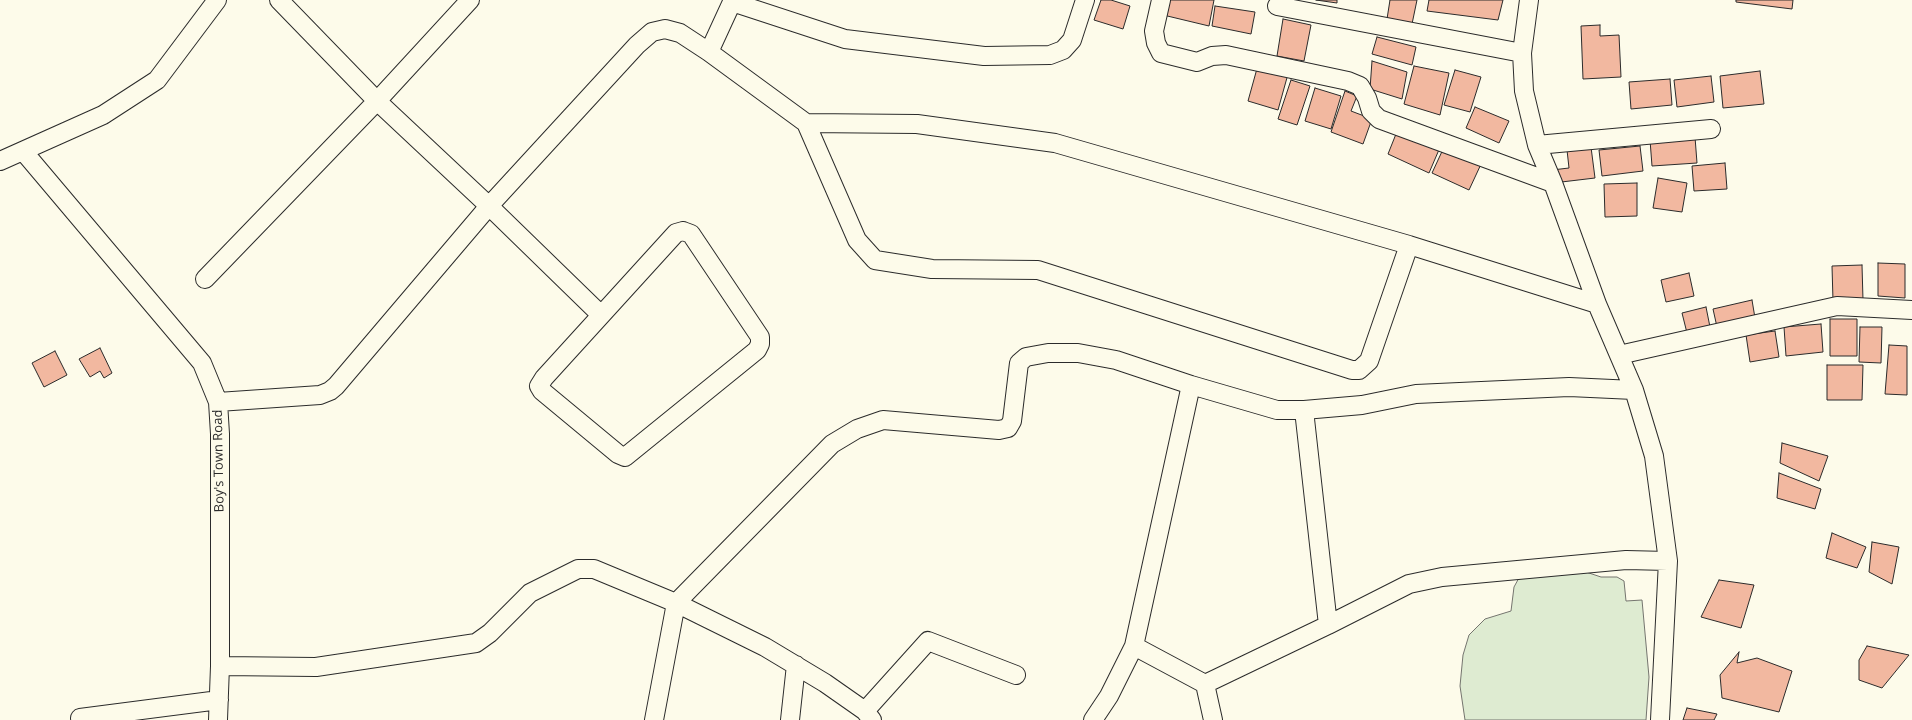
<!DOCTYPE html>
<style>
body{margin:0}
canvas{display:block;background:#fdfbea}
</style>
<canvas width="1912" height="720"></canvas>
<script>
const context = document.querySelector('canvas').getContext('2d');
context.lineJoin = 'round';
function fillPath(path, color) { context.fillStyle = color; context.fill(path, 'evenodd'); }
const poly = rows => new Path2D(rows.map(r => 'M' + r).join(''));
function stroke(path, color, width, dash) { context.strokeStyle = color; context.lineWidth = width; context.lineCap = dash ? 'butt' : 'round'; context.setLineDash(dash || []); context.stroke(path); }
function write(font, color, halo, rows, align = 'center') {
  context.font = font + ' "Open Sans",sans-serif'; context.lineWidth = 3; context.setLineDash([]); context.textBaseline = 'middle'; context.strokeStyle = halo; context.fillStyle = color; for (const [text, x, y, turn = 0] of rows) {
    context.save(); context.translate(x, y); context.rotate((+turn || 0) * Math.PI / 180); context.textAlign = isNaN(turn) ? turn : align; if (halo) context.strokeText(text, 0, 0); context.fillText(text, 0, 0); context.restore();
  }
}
const green = poly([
 [1583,571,1601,577,1617,577,1624,581,1626,601,1642,600,1649,677,1646,720,1465,720,1460,686,1463,655,1469,635,1485,619,1511,611,1514,587,1520,576,1583,571]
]);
fillPath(green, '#deebd1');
stroke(green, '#74746e', 1);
const building = poly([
 [1101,0,1111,0,1130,6,1123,29,1094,20,1101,0],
 [1162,0,1214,0,1209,26,1159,14,1162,0],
 [1316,0,1337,0,1337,3,1316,0],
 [1390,0,1417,0,1412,24,1387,19,1390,0],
 [1429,0,1503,0,1498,20,1427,11,1429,0],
 [1736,0,1793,0,1792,9,1736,2,1736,0],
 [1215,6,1255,12,1251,34,1212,26,1215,6],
 [1283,19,1311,25,1304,61,1277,56,1283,19],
 [1600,25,1600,36,1619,35,1621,77,1583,79,1581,26,1600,25],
 [1377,37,1416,47,1412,65,1372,54,1377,37],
 [1372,61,1407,72,1402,99,1370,89,1372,61],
 [1258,65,1288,74,1278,110,1248,101,1258,65],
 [1414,66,1449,73,1440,115,1404,104,1414,66],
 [1455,70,1481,77,1470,112,1444,105,1455,70],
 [1760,71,1764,104,1723,108,1720,76,1760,71],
 [1711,76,1714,102,1677,107,1674,80,1711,76],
 [1670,79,1672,105,1631,109,1629,82,1670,79],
 [1291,80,1310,86,1297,125,1278,119,1291,80],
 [1315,88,1341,96,1331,129,1305,121,1315,88],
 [1345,91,1357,96,1351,111,1372,119,1363,144,1331,132,1345,91],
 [1475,107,1509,121,1499,143,1466,128,1475,107],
 [1398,129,1441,145,1429,173,1388,154,1398,129],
 [1695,137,1697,163,1652,166,1650,140,1695,137],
 [1445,145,1482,162,1469,190,1432,173,1445,145],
 [1640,146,1643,171,1602,176,1599,150,1640,146],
 [1591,147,1595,178,1553,183,1552,170,1569,168,1567,150,1591,147],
 [1725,163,1727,189,1694,191,1692,166,1725,163],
 [1658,178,1687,183,1682,212,1653,208,1658,178],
 [1637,183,1637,216,1605,217,1604,184,1637,183],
 [1878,263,1905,264,1905,298,1878,296,1878,263],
 [1862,265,1863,300,1833,301,1832,266,1862,265],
 [1689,273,1694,296,1666,302,1661,280,1689,273],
 [1752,300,1755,318,1717,327,1713,309,1752,300],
 [1706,307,1710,327,1687,333,1682,313,1706,307],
 [1830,319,1857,319,1857,356,1830,356,1830,319],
 [1821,324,1823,352,1786,356,1784,327,1821,324],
 [1860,327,1882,327,1881,363,1859,362,1860,327],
 [1775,331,1779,357,1750,362,1746,335,1775,331],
 [1889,345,1907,346,1907,395,1885,394,1889,345],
 [100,348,112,373,104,378,100,371,90,377,79,359,100,348],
 [55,351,67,375,44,387,32,363,55,351],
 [1827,365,1863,365,1862,400,1827,400,1827,365],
 [1782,443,1828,456,1819,481,1780,463,1782,443],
 [1779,473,1821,489,1815,509,1777,498,1779,473],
 [1832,533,1866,547,1857,568,1826,558,1832,533],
 [1872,542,1899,547,1892,584,1869,572,1872,542],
 [1719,580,1754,585,1741,628,1701,617,1719,580],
 [1867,646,1909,655,1882,688,1859,680,1859,660,1867,646],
 [1739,652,1737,663,1757,658,1792,671,1779,712,1722,698,1720,675,1739,652],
 [1687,708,1717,714,1714,720,1683,720,1687,708]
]);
fillPath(building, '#f2b8a0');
stroke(building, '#2b2b2b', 1);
const minor = poly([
 [279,0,377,101,489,206,601,315],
 [1085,0,1072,40,1063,50,1050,55,984,56,845,39,732,2,709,52,806,123,917,124,1055,143,1409,245,1597,304],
 [1161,0,1154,31,1156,43,1161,53,1197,62,1212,56,1226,55,1348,81,1360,86,1367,98,1371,111,1379,119,1553,183],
 [1529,0,1522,53,1524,91,1537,145,1553,183,1597,304,1634,390,1654,456,1668,561,1660,720],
 [1277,6,1522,53],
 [806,123,857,240,875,260,932,269,1038,270,1352,370,1359,370,1369,361,1409,245],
 [1537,145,1711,129],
 [23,151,202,363,218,402,220,434,220,666,218,720],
 [0,161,103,115,157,80,217,0],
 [683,231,691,234,760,337,760,344,757,350,625,457,618,454,542,391,539,386,544,378,676,233,683,231],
 [205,279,377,101,470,0],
 [1619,355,1837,306,1912,310],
 [218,402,320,395,330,391,336,386,489,206,637,45,652,32,665,29,680,33,709,52],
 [1328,625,1409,584,1442,577,1626,560,1668,561],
 [1134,646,1205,684],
 [220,666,316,667,476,643,490,633,530,593,578,569,594,569,676,603,832,444,857,429,883,420,999,430,1008,428,1012,421,1019,363,1026,357,1048,353,1078,353,1116,360,1191,385,1277,410,1304,410,1362,405,1416,394,1569,387,1634,390],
 [865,711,928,641,1016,675],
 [80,718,219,700],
 [654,720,676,603,765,647,825,683,865,711,872,720],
 [790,720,796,665],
 [1093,720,1109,696,1134,646,1191,385],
 [1213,720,1205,684,1328,625,1304,410]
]);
stroke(minor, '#2b2b2b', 20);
stroke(minor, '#fdfbea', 18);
write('13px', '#2b2b2b', '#fdfbea', [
 ["Boy's Town Road",219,461,-91]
]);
</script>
